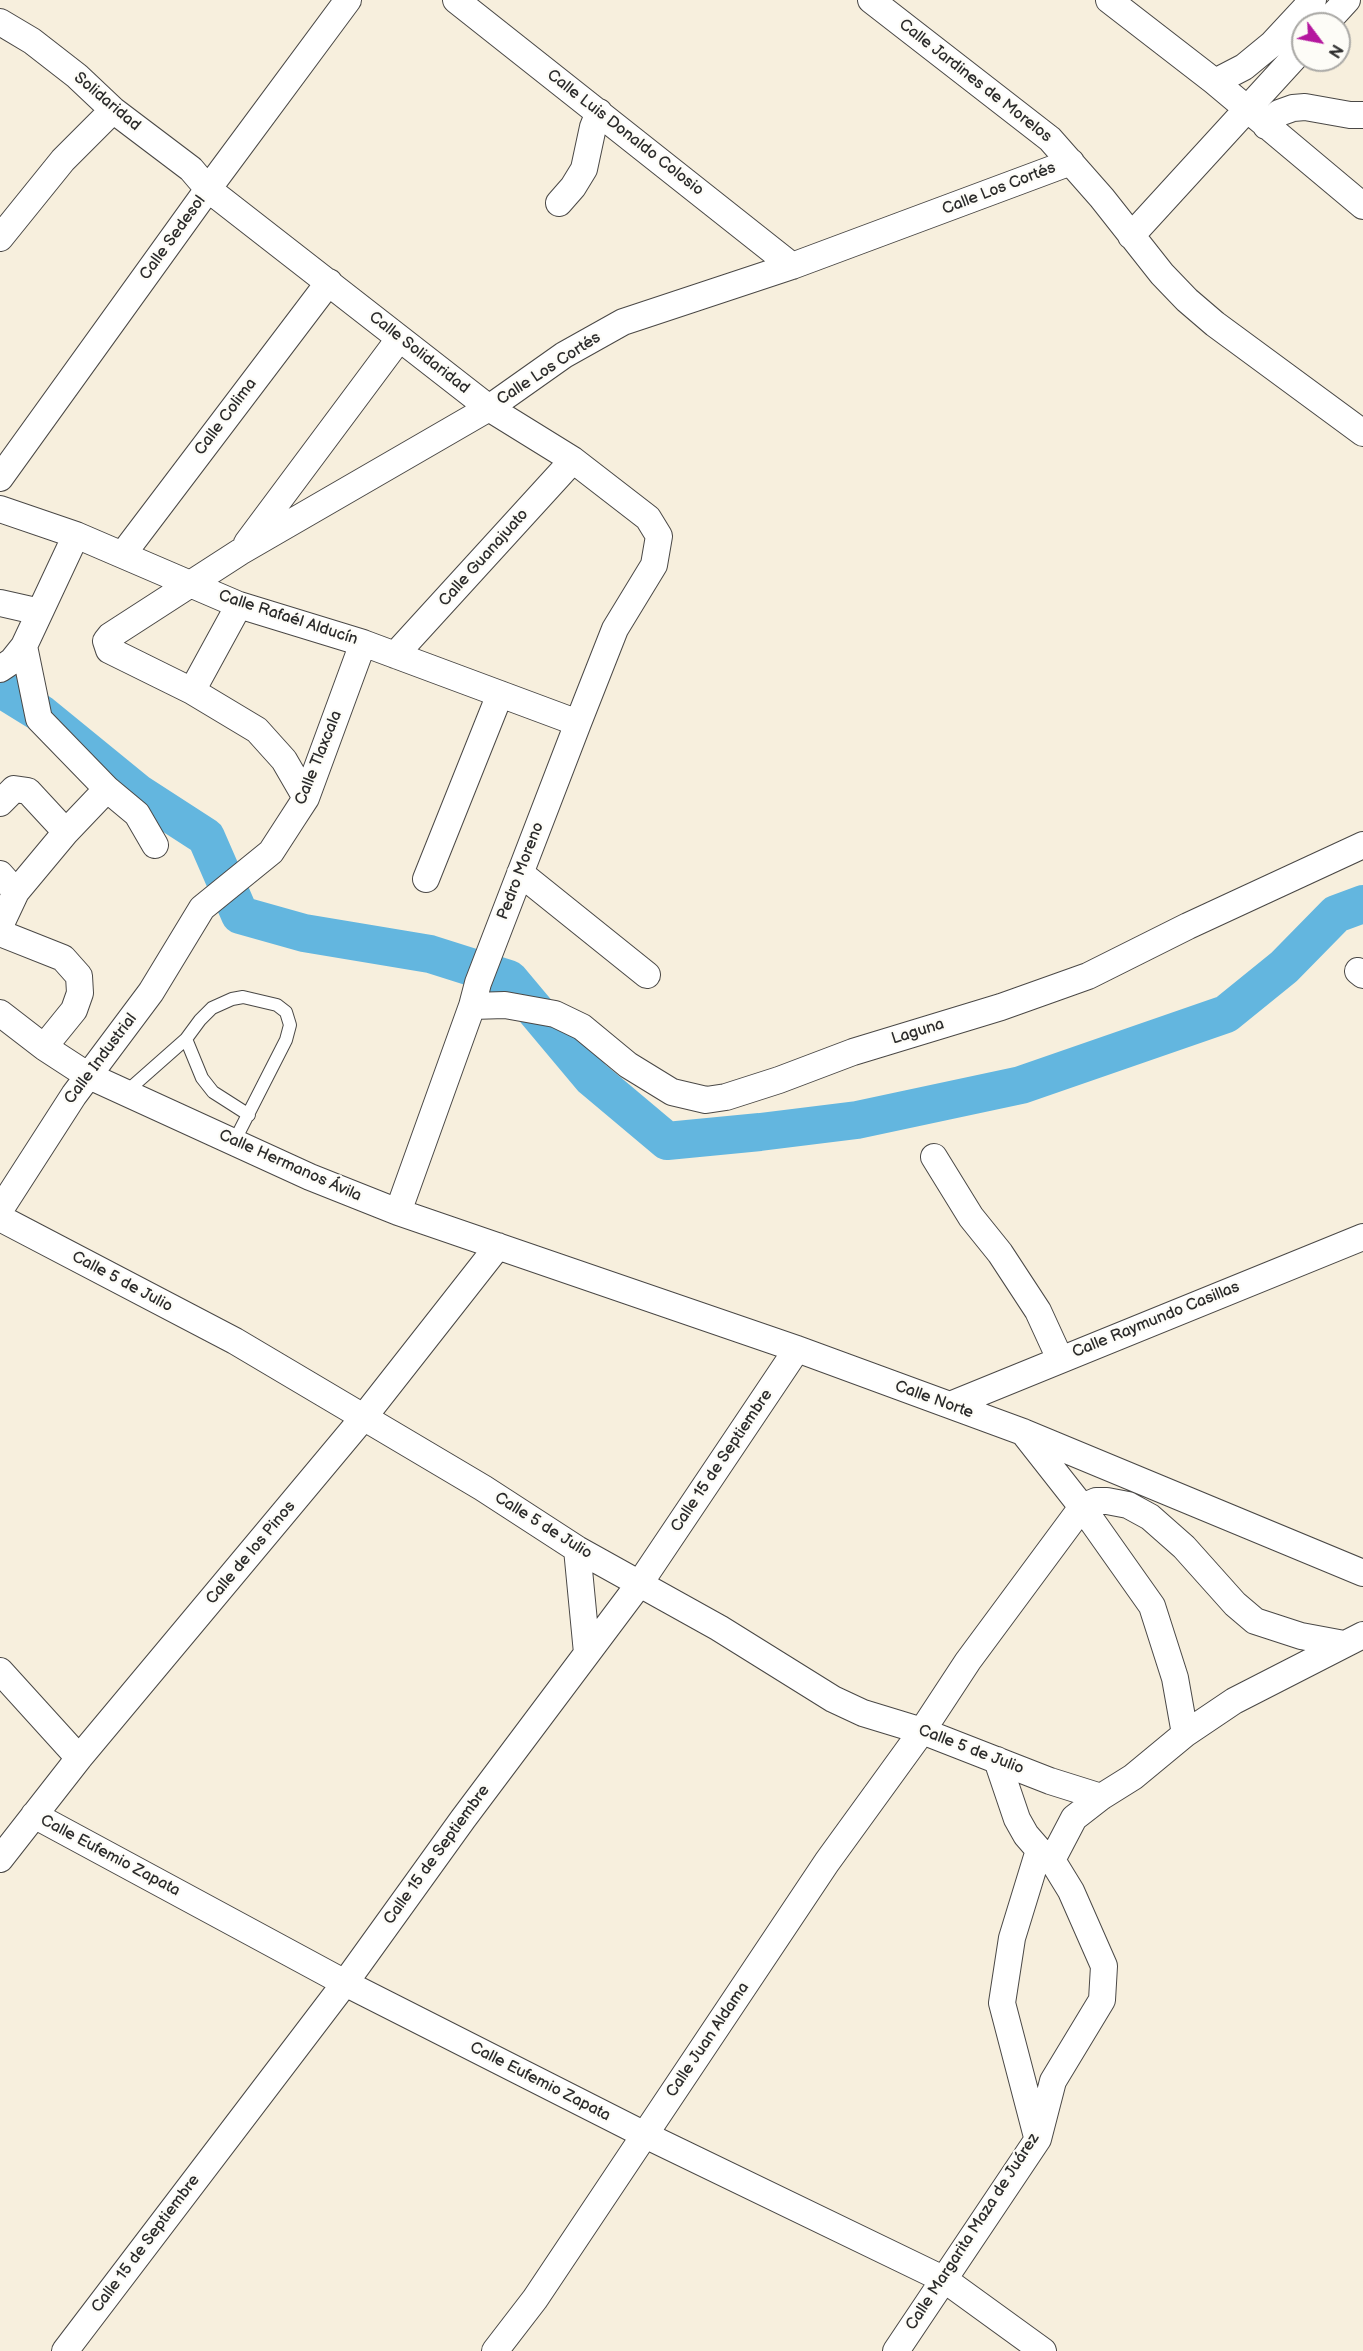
<!DOCTYPE html>
<meta charset="utf-8">
<style>
body{margin:0}
#map{position:relative;width:1363px;height:2351px;overflow:hidden;background:#f7efdd;font-family:"Balsamiq Sans",sans-serif}
canvas{display:block}
.north{position:absolute;left:1291px;top:12px;width:60px;height:60px;box-sizing:border-box;background:#fdfcf7;border:2px solid #a9a8a5;border-radius:50%;rotate:122deg;font-size:16px;font-weight:700;line-height:24px;text-align:center;color:#2b2b2b}
.north::after{content:'';display:block;margin:auto;width:21px;height:27px;background:#b5179e;clip-path:polygon(50% 0,100% 100%,50% 72%,0 100%)}
</style>
<div id="map">
<canvas width="1363" height="2351"></canvas>
<div class="north">N</div>
</div>
<script>
const context = document.querySelector('canvas').getContext('2d');
context.lineJoin = 'round';
const poly = rows => new Path2D(rows.map(r => 'M' + r).join(''));
function stroke(path, color, width, dash) { context.strokeStyle = color; context.lineWidth = width; context.lineCap = dash ? 'butt' : 'round'; context.setLineDash(dash || []); context.stroke(path); }
function write(font, color, halo, rows, align = 'center') {
  context.font = font + ' "Balsamiq Sans",sans-serif'; context.lineWidth = 4.5; context.setLineDash([]); context.textBaseline = 'middle'; context.strokeStyle = halo; context.fillStyle = color; for (const [text, x, y, turn = 0] of rows) {
    context.save(); context.translate(x, y); context.rotate((+turn || 0) * Math.PI / 180); context.textAlign = isNaN(turn) ? turn : align; if (halo) context.strokeText(text, 0, 0); context.fillText(text, 0, 0); context.restore();
  }
}
stroke(poly([
 [0,688,40,713,138,793,206,837,240,915,304,933,430,954,509,979,592,1078,667,1141,760,1132,857,1120,1021,1085,1226,1014,1284,967,1336,914,1363,904]
]), '#63b6df', 38);
const lane = poly([
 [186,1039,202,1078,213,1092,249,1115],
 [126,1092,186,1039,200,1020,212,1008,232,999,243,997,277,1005,286,1012,290,1025,286,1040,234,1142]
]);
const street = poly([
 [456,0,792,266],
 [871,0,1050,139,1102,198,1162,274,1187,300,1215,324,1363,433],
 [1109,0,1215,82,1363,206],
 [0,22,32,41,77,76,113,110,191,169,208,189,489,408,573,460,648,518,659,536,654,565,615,629,578,723,478,983,472,1006,398,1212],
 [1325,24,1347,0],
 [1215,82,1244,67,1272,44,1313,0],
 [1266,126,1279,113,1293,108,1305,107,1350,115,1363,115],
 [559,203,573,187,584,169,593,127,599,112],
 [1131,236,1303,48],
 [0,238,63,160,113,110],
 [0,478,208,189,348,0],
 [0,509,76,535,239,605,363,643,578,723],
 [247,543,399,339],
 [123,554,329,282],
 [0,603,40,612],
 [24,646,39,719,107,789,137,814,155,845],
 [395,655,573,460],
 [0,669,12,661,24,646,76,535],
 [192,691,239,605],
 [306,798,284,760,257,730,192,691,109,650,106,641,110,636,240,552,489,408,564,355,623,322,792,266,1071,162],
 [0,803,14,789,28,791,66,832],
 [520,873,647,975],
 [0,874,16,892],
 [426,879,500,694],
 [0,926,16,892,66,832,107,789],
 [0,933,63,958,79,976,80,993,74,1010,44,1047],
 [1358,971,1363,975],
 [472,1006,505,1005,555,1014,582,1027,628,1065,672,1092,706,1100,726,1097,779,1080,853,1052,1001,1007,1088,976,1188,926,1363,845],
 [0,1013,44,1047,87,1075,310,1177,398,1212,797,1349,1023,1432,1363,1573],
 [934,1157,971,1217,1000,1253,1038,1311,1060,1359],
 [0,1210,74,1095,151,992,202,908,271,852,293,818,306,798,363,643],
 [0,1218,235,1341,483,1488,577,1549,719,1628,833,1699,863,1713,922,1731,1050,1781,1101,1797],
 [950,1405,1363,1237],
 [1023,1432,1082,1507,1152,1606,1175,1678,1185,1734],
 [577,1549,587,1653],
 [0,1671,79,1758],
 [997,1760,1017,1819,1026,1835,1039,1850,1051,1860],
 [34,1815,345,1983,645,2135,945,2280,1043,2351],
 [0,1859,79,1758,363,1418,498,1246],
 [1037,2137,1002,2003,1012,1938,1039,1850],
 [65,2351,345,1983,463,1819,640,1583,797,1349],
 [495,2351,535,2299,827,1862,922,1731,968,1661,1082,1507,1096,1501,1107,1501,1128,1505,1150,1517,1184,1547,1235,1604,1255,1621,1301,1636,1344,1644],
 [896,2351,1038,2139,1053,2081,1102,2000,1104,1966,1071,1891,1052,1860,1074,1818,1101,1797,1133,1777,1185,1734,1234,1701,1363,1635]
]);
stroke(lane, '#4a4846', 14);
stroke(street, '#4a4846', 28);
stroke(lane, '#fff', 12);
stroke(street, '#fff', 26);
write('16px', '#2b2b2b', '#fdfcf7', [
 ["Calle Jardines de Morelos",975,81,38],
 ["Solidaridad",107,102,40],
 ["Calle Luis Donaldo Colosio",625,133,38],
 ["Calle Los Cortés",999,189,-21],
 ["Calle Sedesol",173,238,-54],
 ["Calle Solidaridad",419,353,38],
 ["Calle Los Cortés",549,369,-33],
 ["Calle Colima",226,417,-53],
 ["Calle Guanajuato",484,558,-48],
 ["Calle Rafaél Alducín",288,618,18],
 ["Calle Tlaxcala",319,758,-68],
 ["Pedro Moreno",521,871,-69],
 ["Laguna",918,1032,-17],
 ["Calle Industrial",101,1059,-53],
 ["Calle Hermanos Ávila",290,1166,24],
 ["Calle 5 de Julio",122,1282,28],
 ["Calle Raymundo Casillas",1156,1320,-22],
 ["Calle Norte",934,1400,20],
 ["Calle 15 de Septiembre",722,1461,-56],
 ["Calle 5 de Julio",543,1526,32],
 ["Calle de los Pinos",251,1553,-50],
 ["Calle 5 de Julio",971,1750,21],
 ["Calle 15 de Septiembre",437,1855,-54],
 ["Calle Eufemio Zapata",110,1856,28],
 ["Calle Juan Aldama",708,2040,-56],
 ["Calle Eufemio Zapata",540,2082,27],
 ["Calle Margarita Maza de Juárez",973,2232,-57],
 ["Calle 15 de Septiembre",146,2244,-53]
]);
</script>
